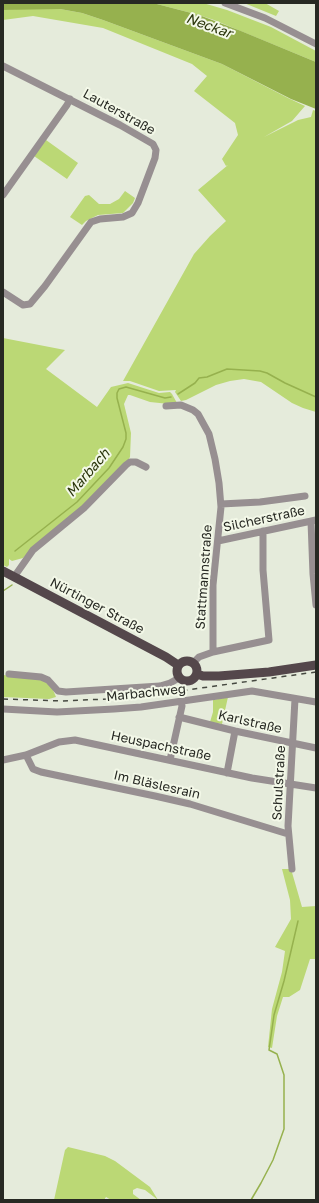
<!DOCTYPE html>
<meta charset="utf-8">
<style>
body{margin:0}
#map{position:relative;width:319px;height:1203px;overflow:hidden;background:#e5ebdb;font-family:"Golos Text",sans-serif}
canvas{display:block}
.frame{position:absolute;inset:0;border:4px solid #272923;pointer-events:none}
</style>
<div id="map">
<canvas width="319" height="1203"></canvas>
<div class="frame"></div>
</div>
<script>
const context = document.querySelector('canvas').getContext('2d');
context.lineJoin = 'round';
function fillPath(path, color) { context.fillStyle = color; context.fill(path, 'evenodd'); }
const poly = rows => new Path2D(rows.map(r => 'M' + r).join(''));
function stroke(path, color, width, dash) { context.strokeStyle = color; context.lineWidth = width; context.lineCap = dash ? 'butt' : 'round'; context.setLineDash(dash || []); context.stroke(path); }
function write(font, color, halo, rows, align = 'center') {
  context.font = font + ' "Golos Text",sans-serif'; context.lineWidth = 4; context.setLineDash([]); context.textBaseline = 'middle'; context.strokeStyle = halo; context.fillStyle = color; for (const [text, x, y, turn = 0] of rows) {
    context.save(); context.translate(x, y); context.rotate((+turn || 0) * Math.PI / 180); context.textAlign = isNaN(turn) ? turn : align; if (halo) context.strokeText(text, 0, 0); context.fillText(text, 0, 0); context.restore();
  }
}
fillPath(poly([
 [153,3,203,3,227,10,271,27,316,51,316,62,214,20,199,15],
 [244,3,265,3,279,11,276,16],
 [17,9,60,9,82,13,103,20,222,64,288,98,305,106,292,121,264,137,298,120,311,117,313,110,316,111,316,412,303,408,292,403,261,382,244,379,230,381,216,385,186,400,181,401,175,392,176,390,159,391,130,381,123,381,194,254,210,236,226,221,198,190,228,165,226,166,222,159,238,135,235,123,194,91,207,76,192,64,103,28,33,16,3,20,3,10],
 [46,140,78,163,67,179,34,156],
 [125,191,135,198,133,203,123,213,98,215,86,221,82,225,70,217,85,196,89,195,99,204,110,204,119,199],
 [3,338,65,350,46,369,97,407,111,387,128,383,159,393,170,392,172,394,177,403,169,404,150,402,130,395,128,395,124,404,131,433,130,457,127,462,83,508,36,545,23,558,12,561,9,559,9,565,7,567,3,565],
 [3,675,41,679,51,685,56,697,49,699,3,697],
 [228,697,222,724,210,722,213,712,213,700],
 [282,869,291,869,302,907,316,906,316,956,315,959,310,959,300,990,289,997,283,997,277,1016,272,1048,268,1047,272,1009,282,972,285,951,275,947,291,919,290,900],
 [68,1147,105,1156,115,1161,150,1187,158,1200,145,1190,137,1188,133,1190,133,1194,141,1200,111,1200,106,1197,104,1200,54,1200,65,1150]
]), '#bbd875');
fillPath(poly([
 [3,3,153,3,199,15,241,31,316,62,316,109,291,99,222,64,103,20,82,13,60,9,3,10]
]), '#96b14e');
stroke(poly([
 [178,394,195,383,199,378,207,377,227,369,260,371,267,373,285,383,316,397],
 [15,551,77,502,109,468,123,447,126,439,126,433,117,398,117,393,119,389,126,387,165,398,171,397],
 [3,591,12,585],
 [251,1200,261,1183,273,1160,284,1129,284,1075,277,1054,269,1050,274,1015,284,981,298,921]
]), '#96b14e', 1.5);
stroke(poly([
 [225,3,265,18,316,44],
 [3,66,120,125,153,144,156,150,155,158,138,203,132,213,123,217,100,219,91,222,45,286,30,304,23,305,3,292],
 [3,195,67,105,70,99],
 [166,406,181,405,193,410,198,414,209,434,215,459,219,483,221,507,213,585,213,652],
 [221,504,260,502,305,496],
 [311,521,313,574,316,605],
 [218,541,316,520],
 [14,577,33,550,84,508,126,465,130,462,136,462,146,467],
 [193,663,199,657,213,652,269,640,263,570,263,531],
 [9,674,41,677,48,680,58,691,66,692,160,686,170,683,179,678],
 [3,709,57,712,114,709,141,707,252,691,316,702],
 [179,717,235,731,316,748],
 [26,755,33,769,41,772,155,796,190,804,288,834],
 [3,760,26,755,59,742,75,740,252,778,316,788],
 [170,760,182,706,181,702],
 [227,773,235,731],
 [292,869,288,826,295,699]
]), '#978f91', 7);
stroke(poly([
 [3,571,166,657,178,665],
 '177 671a10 10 0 1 1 20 0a10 10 0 1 1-20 0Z',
 [197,674,203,676,219,676,269,672,316,665]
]), '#54474b', 9);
stroke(poly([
 [3,699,62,701,129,698,316,672]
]), '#464941', 1.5, [5, 5]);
write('13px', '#272923', '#f3f8e8', [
 ["Lauterstraße",119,112,29],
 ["Silcherstraße",264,519,-12],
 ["Stattmannstraße",204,577,-86],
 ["Nürtinger Straße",97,606,28],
 ["Marbachweg",146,693,-6],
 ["Karlstraße",250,722,13],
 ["Heuspachstraße",161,746,12],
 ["Schulstraße",279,783,-87],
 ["Im Bläslesrain",157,785,13]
]);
write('italic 14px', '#2b360c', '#f3f8e8', [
 ["Neckar",209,26,20],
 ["Marbach",88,473,-49]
]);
</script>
